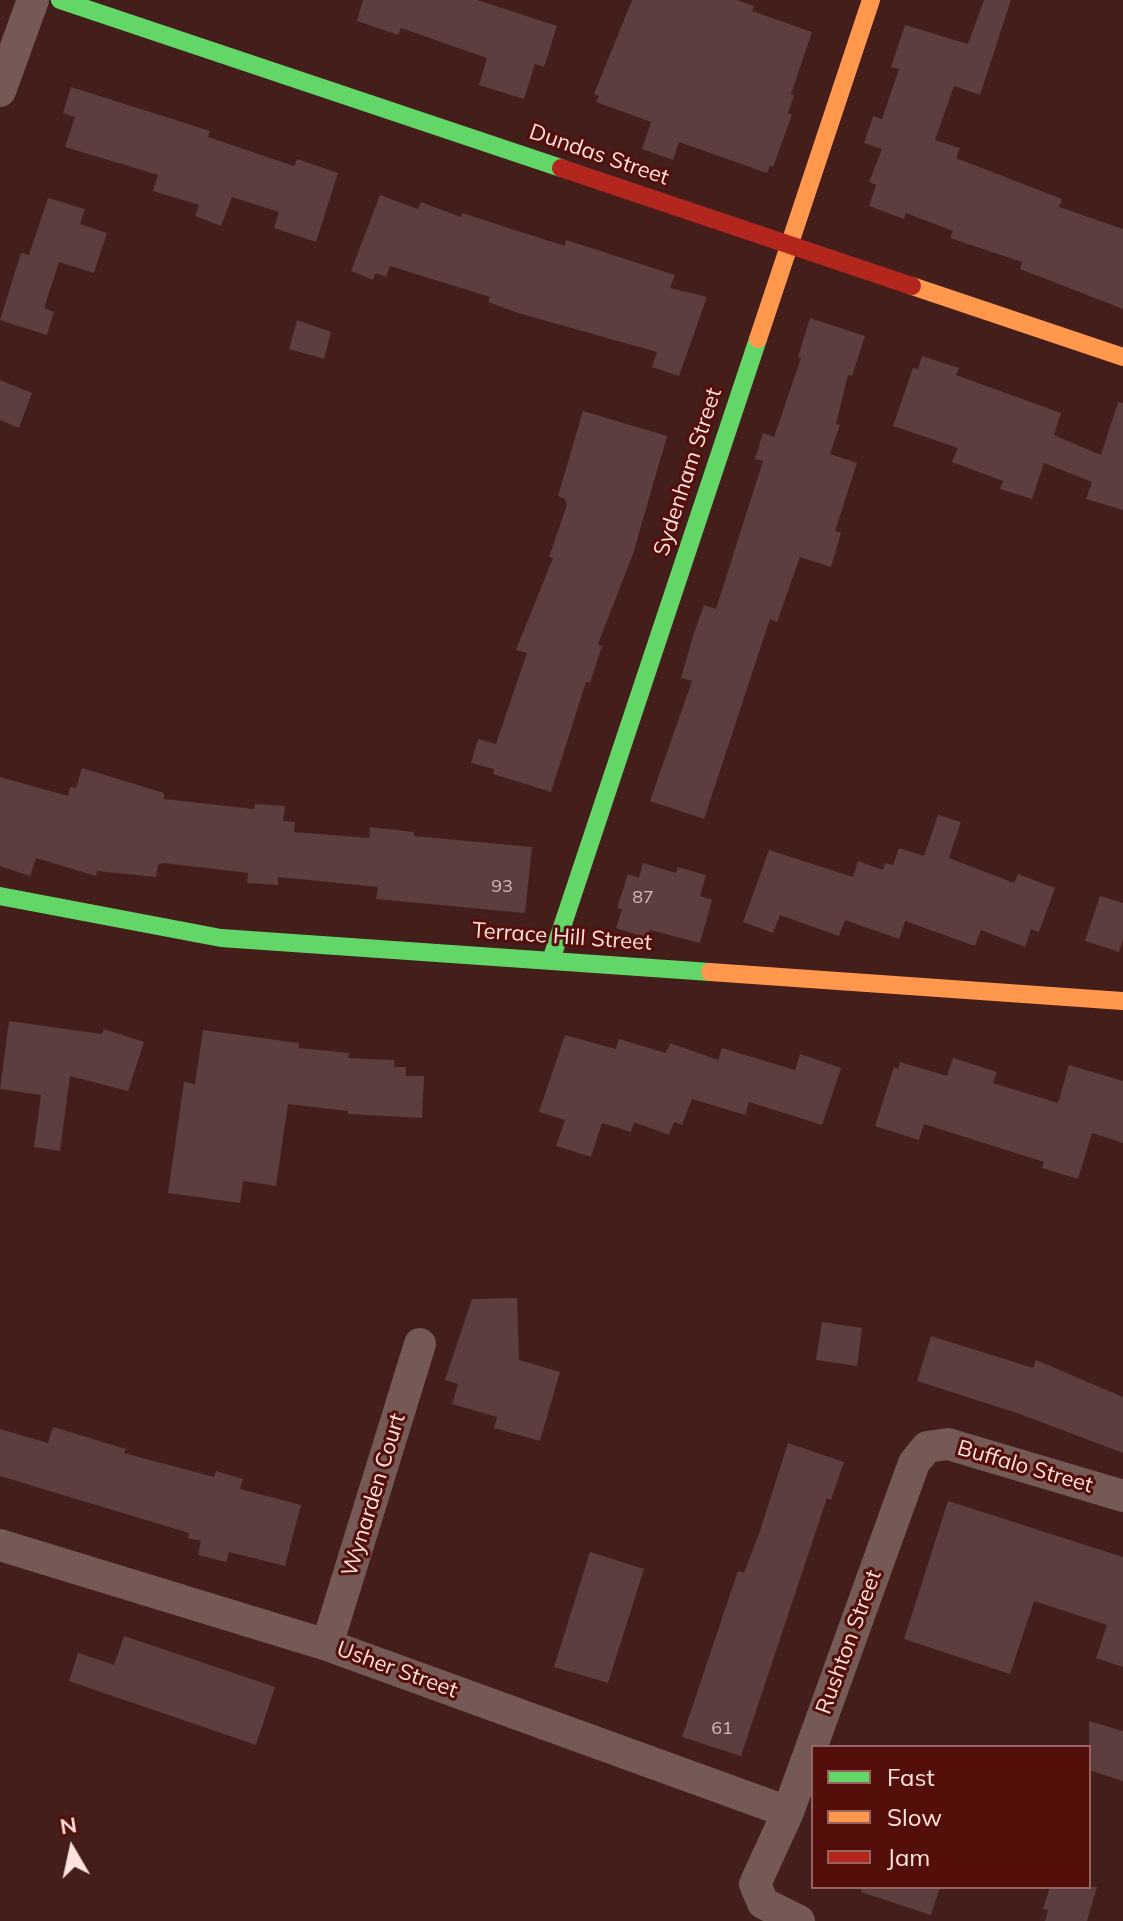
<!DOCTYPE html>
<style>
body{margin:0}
#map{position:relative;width:1123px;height:1921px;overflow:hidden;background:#431e1b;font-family:Mulish,sans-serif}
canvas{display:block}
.legend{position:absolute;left:811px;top:1745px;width:280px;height:144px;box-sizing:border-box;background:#540f0a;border:2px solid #98635f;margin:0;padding:10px 14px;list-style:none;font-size:24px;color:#fde2de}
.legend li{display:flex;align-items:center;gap:16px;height:40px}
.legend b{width:40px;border:2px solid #98635f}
.north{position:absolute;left:32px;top:1809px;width:80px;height:80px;-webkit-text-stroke:6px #540f0a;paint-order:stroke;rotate:351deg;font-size:22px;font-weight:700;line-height:32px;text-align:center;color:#fde2de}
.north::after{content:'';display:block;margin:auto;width:28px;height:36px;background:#fde2de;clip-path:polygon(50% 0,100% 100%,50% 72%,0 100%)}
</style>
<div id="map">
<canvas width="1123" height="1921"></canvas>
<ul class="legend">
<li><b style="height:10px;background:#63d668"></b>Fast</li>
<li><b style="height:10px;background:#ff974d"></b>Slow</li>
<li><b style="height:10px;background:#b3261e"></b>Jam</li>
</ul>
<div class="north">N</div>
</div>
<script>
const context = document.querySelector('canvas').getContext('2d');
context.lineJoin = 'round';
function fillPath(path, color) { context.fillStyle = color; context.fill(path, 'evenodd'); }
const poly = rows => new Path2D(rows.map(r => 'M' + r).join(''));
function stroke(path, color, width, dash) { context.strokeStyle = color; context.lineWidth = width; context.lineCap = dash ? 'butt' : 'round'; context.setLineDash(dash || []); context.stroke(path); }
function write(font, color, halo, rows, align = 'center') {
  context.font = font + ' Mulish,sans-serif'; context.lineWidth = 6; context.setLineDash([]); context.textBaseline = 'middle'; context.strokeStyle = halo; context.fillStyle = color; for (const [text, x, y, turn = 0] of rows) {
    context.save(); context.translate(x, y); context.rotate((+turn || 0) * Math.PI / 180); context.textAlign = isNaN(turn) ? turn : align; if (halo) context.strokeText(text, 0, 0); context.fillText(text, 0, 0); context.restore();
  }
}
fillPath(poly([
 [363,0,477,0,557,26,544,67,535,64,524,99,479,85,487,58,401,28,398,35,357,21],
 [632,0,737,0,754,6,752,11,812,32,791,94,794,95,788,113,792,115,773,167,770,166,767,173,679,142,673,160,642,149,651,122,596,102,599,96,594,94],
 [984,0,1011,0,980,95,954,86,935,140,960,148,956,158,1062,199,1059,207,1123,229,1123,309,1020,269,1022,262,950,238,953,231,906,213,904,219,869,206,876,185,869,182,882,149,864,143,873,116,882,119,899,69,891,67,905,25,968,44],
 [71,87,210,131,208,137,294,166,297,159,338,173,316,242,274,228,279,212,232,197,221,226,195,216,199,205,153,191,158,175,65,147,75,117,63,113],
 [380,195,418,209,421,202,461,217,462,213,565,246,566,240,675,275,670,288,707,297,679,376,652,367,657,352,518,313,488,302,490,297,390,266,386,277,376,273,373,280,351,271],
 [48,198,85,209,80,224,107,233,94,273,59,262,44,308,54,312,47,335,0,320,21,253,29,255],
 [810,318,865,336,852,376,848,375,836,424,840,425,830,454,857,463,835,531,841,533,831,567,800,557,777,622,770,619,704,819,650,801,692,681,681,678,693,636,704,605,716,609,763,461,755,459,763,433,774,437,801,358,798,357],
 [297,320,331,332,324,359,289,349],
 [922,356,959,368,956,375,1061,413,1054,435,1101,455,1118,402,1123,403,1123,510,1086,499,1092,482,1044,463,1032,499,1000,489,1003,481,952,462,958,448,893,426,913,368,918,369],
 [0,380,32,393,19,428,0,420],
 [583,411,667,436,633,554,598,644,602,646,590,683,586,682,551,792,493,774,494,769,471,763,478,739,496,744,527,653,516,650,553,558,549,557,567,505,565,499,558,496],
 [82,768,164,793,164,799,254,809,255,804,285,806,283,821,295,822,294,832,369,838,370,827,414,832,414,836,532,847,525,913,376,899,378,887,278,877,278,885,247,883,248,873,163,863,158,865,156,877,97,871,96,876,36,858,30,876,0,866,0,777,68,796,70,787,76,788],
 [938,815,961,822,949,858,1014,883,1018,874,1055,888,1039,932,1031,929,1025,947,981,930,975,946,905,921,899,939,845,920,839,936,780,915,773,933,743,922,769,850,853,877,858,861,883,870,885,863,893,865,899,848,924,856],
 [643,863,676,873,678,867,706,875,700,896,712,900,700,943,650,930,647,938,616,928,622,909,617,908,628,874,639,878],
 [1100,896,1123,903,1123,939,1119,952,1085,941],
 [9,1021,102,1034,104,1029,144,1042,128,1091,70,1076,60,1151,34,1147,41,1095,0,1089],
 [203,1030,299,1043,299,1048,349,1053,348,1058,394,1060,394,1067,406,1067,406,1076,424,1076,422,1118,348,1114,348,1111,288,1104,276,1186,243,1181,240,1203,168,1193,184,1082,195,1084],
 [565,1035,616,1049,619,1039,666,1053,670,1043,718,1060,722,1048,795,1070,800,1054,841,1068,822,1125,749,1102,745,1115,692,1099,682,1125,674,1122,669,1135,634,1122,631,1132,602,1123,591,1157,556,1146,565,1120,539,1112],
 [953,1058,997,1072,993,1083,1058,1103,1069,1065,1123,1081,1123,1143,1092,1133,1078,1179,1042,1168,1044,1162,924,1124,919,1140,875,1126,894,1067,898,1069,900,1062,947,1076],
 [517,1298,519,1360,560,1372,540,1441,494,1428,497,1417,452,1404,458,1384,445,1380,472,1299],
 [822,1322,862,1328,857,1366,816,1360],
 [931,1336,1033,1368,1036,1360,1123,1397,1123,1453,1017,1413,917,1381],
 [53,1427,126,1449,124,1453,214,1477,216,1471,243,1479,240,1489,301,1505,285,1566,229,1552,226,1562,198,1555,201,1541,188,1538,189,1533,0,1476,0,1429,48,1443],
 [788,1443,844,1462,831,1500,827,1498,741,1756,682,1737,738,1571,744,1573,760,1531],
 [948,1501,1123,1557,1123,1667,1096,1658,1107,1625,1034,1601,1010,1674,904,1639],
 [590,1552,644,1569,608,1683,554,1667],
 [124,1636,275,1687,256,1745,69,1681,78,1653,114,1665],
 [1089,1721,1123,1731,1123,1781,1089,1770],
 [862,1887,940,1887,931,1915,861,1892],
 [1050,1887,1097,1887,1087,1921,1045,1921,1048,1910,1043,1909]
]), '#5c3e3e');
stroke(poly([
 [0,91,33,0],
 [0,1545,327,1645,788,1812],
 [327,1645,420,1344],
 [799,1921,763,1903,755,1884,788,1812,914,1463,927,1447,948,1444,1123,1496]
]), '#745955', 32);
stroke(poly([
 [60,0,561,168],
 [0,896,221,938,710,972],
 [551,960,758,339]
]), '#63d668', 18);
stroke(poly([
 [912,286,1123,357],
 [758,339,871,0],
 [710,972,1123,1001]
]), '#ff974d', 18);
stroke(poly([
 [561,168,912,286]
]), '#b3261e', 18);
write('18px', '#d5b9b6', null, [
 ["93",502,887],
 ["87",643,898],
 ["61",722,1729]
]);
write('22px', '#fde2de', '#540f0a', [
 ["Dundas Street",599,155,19],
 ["Sydenham Street",688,472,-72],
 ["Terrace Hill Street",562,937,4],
 ["Buffalo Street",1025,1467,16],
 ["Wynarden Court",374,1495,-73],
 ["Rushton Street",849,1642,-70],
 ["Usher Street",397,1670,20]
]);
</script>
